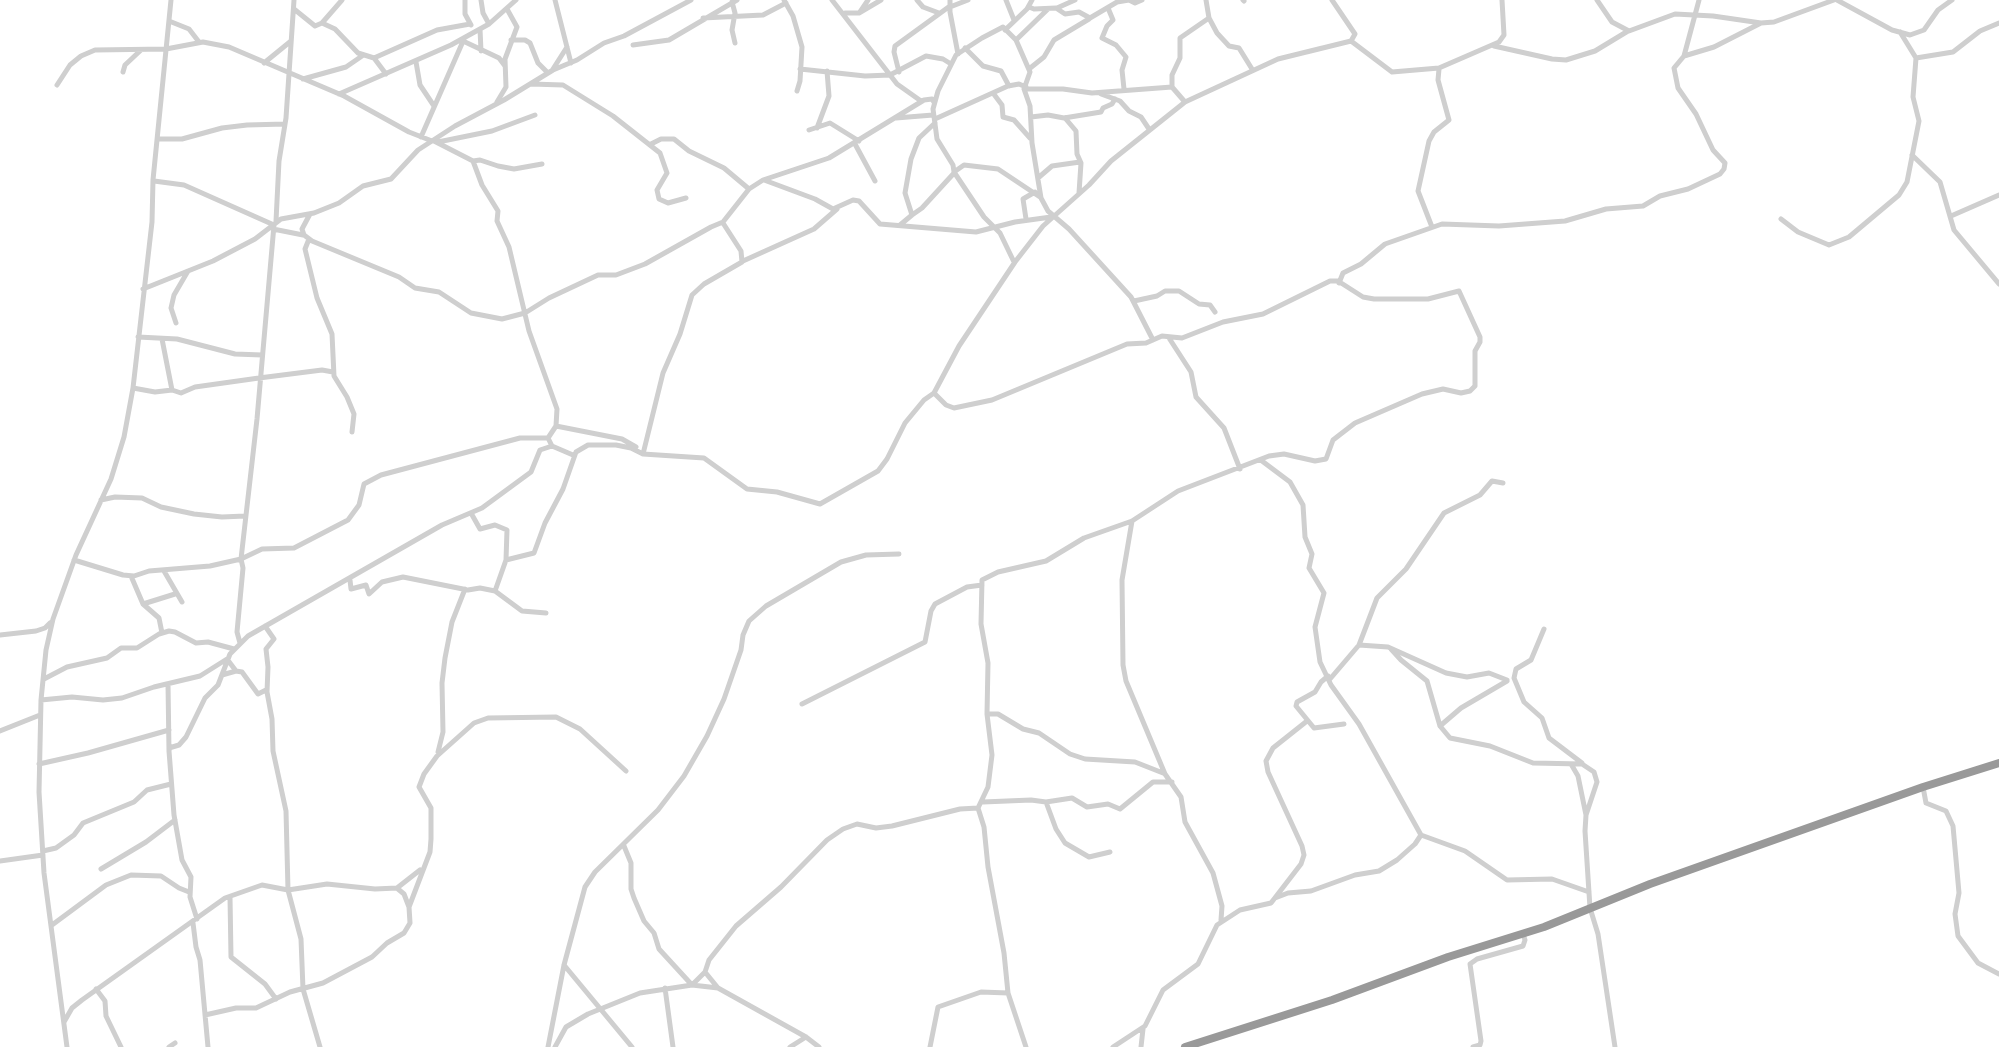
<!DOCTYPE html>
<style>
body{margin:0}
canvas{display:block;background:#fff}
</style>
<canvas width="1999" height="1047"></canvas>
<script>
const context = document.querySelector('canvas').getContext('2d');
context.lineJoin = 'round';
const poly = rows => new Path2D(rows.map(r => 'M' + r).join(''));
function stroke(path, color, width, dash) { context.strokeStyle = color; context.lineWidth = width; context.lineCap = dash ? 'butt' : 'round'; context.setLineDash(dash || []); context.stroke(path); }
stroke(poly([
 [465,0,465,14,471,25],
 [481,0,483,13,489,24],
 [555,0,571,63],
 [784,0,793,16,802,47,800,81,797,91],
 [832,0,897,84,921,101],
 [917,0,923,7,939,13],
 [950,0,950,12,958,54],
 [1006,0,1014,20],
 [1243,0,1244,1],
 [1597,0,1612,22,1629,31,1675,14,1713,16,1761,23,1774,22,1834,0],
 [1837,0,1892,30,1910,35,1924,30,1938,10,1952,0],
 [732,2,735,13,732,30,735,43],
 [950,7,968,0],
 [1029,7,1034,9,1056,8,1065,14,1079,12,1090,18,1117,2,1129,0,1135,3,1142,0],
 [1057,8,1075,0],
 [1108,8,1113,20,1107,26,1102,38,1116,45,1126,57,1122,70,1124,89],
 [294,9,315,26,322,23,342,0],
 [860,12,868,0],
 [845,13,859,13,881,0],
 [703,18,763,15,786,3],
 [1209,18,1217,33,1229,46,1239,48,1252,69],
 [169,21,189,29,199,42],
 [322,23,335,29,358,53,374,58,386,74],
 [480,29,481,51],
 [1005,30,1027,9,1032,0],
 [511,40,525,40,530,43,538,63,548,73],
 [1016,40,1048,9],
 [463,41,499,58,505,66],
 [1351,41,1392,72,1439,68,1499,42,1504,35,1502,0],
 [633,45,669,40,737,0],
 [1494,46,1552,59,1566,60,1595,51,1628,31],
 [965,48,983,66,1001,71,1009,86],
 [1684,56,1699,0],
 [374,58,437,30,470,24],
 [1916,58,1953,52,1980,31,1999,23],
 [416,62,420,85,434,106],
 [264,63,291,41],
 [553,69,567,47],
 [800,69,865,76,890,75,926,56,943,59,951,64],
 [1029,69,1044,57,1054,40,1089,19],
 [123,72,125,65,141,50],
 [899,72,894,52,895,46,950,6],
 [303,79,346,67,362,56],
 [531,84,563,85,613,116,660,153,667,173,657,190,659,199,668,203,686,198],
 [57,85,70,65,81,56,95,50,166,49,203,42,229,47,344,96,409,132,432,141],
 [1172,87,1172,75,1180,58,1180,38,1209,18,1206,0],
 [1025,89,1063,89,1092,93,1172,87,1185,102],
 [993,93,1002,105,1003,117,1014,120,1030,138],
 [339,94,451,45,489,24,516,0],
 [1101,94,1120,101,1129,111,1141,117,1149,129],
 [497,102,506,87,505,59,517,27,507,9],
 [1031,117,1048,115,1064,118,1101,112,1103,108,1112,104,1115,99],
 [896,118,933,115],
 [1065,118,1076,131,1077,154,1081,163,1079,193],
 [935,119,1008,86,1019,84,1026,87],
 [817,128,829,96,827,71],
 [809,130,830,123,859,141],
 [421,137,464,39],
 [159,139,182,139,222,128,247,125,285,124],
 [434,141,473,161,480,160,498,166,514,169,542,164],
 [438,142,492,131,535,115],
 [651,144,661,139,674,139,689,151,724,168,749,189],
 [855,144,875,181],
 [1912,155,1940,182,1954,230,1999,284],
 [954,172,964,165,998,169,1040,197],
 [1038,178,1052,166,1080,162],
 [764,180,815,199,833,209,853,200,859,201,880,224,976,232,1015,222,1051,217],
 [154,181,184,185,274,225,257,419,241,559,243,568,237,632,240,643],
 [310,214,302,229,304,235,312,241,399,277,415,288,439,292,471,313,502,319,525,313,549,298,598,275,616,275,645,264,711,227,723,222,749,189,763,180,829,158,924,100,932,99,934,102],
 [912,215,922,208,955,172],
 [1951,216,1999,195],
 [1026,219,1023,199,1035,192],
 [1781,219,1798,232,1829,245,1849,237,1899,195,1907,182,1919,121,1913,97,1916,58,1900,32],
 [276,221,279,161,286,118,294,0],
 [900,225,912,215,905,193,911,159,919,138,935,123],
 [1432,227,1418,191,1429,141,1434,132,1449,120,1438,80,1439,69],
 [273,229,303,235],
 [309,239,305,249,317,298,332,334,334,376,347,397,354,414,352,432],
 [743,261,814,229,837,209],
 [1014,262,1000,233,984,217,954,172,953,165,937,139,933,109,938,91,956,55,982,38,1003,27,1016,40,1030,72,1024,89,1030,106,1032,143,1041,198,1048,211,1069,229,1131,297,1153,340],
 [1339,283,1343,273,1361,264,1385,244,1442,224,1499,226,1565,221,1606,209,1643,206,1660,196,1688,189,1720,174,1724,169,1725,163,1713,150,1696,114,1678,88,1674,68,1684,56,1714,47,1761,23],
 [143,289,213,261,255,239,281,219,314,213,339,203,363,186,391,179,418,150,455,126,504,100,553,70,577,60,604,43,624,36,691,0],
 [1134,301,1157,296,1165,291,1179,291,1199,304,1210,305,1215,312],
 [176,323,171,308,174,295,188,271],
 [138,337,177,339,235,354,262,355],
 [1169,338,1191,372,1196,397,1224,428,1240,469],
 [162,339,172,390],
 [133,388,155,392,172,390,181,393,195,387,259,378,322,370,333,372],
 [556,426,622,439,636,447],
 [548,438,552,446,573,455],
 [643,454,704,458,747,489,777,492,820,504,878,471,887,459,905,423,924,400,934,393],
 [1262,461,1290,482,1303,505,1305,537,1312,554,1309,568,1324,593,1315,627,1320,662,1331,685,1359,724,1421,835,1465,851,1507,880,1552,879,1589,892],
 [101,500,115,497,142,498,161,507,194,514,222,517,245,516],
 [471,513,480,529,495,525,507,530,506,560,495,591],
 [1132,521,1122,580,1123,665,1126,681,1165,774,1181,797,1185,822,1213,873,1222,906,1221,920],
 [74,560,123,575,134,576,149,571,210,566,241,559,262,549,294,548,348,520,359,505,364,484,381,475,520,438,548,438,556,426,557,409,529,331,509,247,497,221,498,211,482,185,473,161],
 [506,560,534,553,545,523,563,489,576,452,588,445,616,445,631,448,643,454,663,373,680,334,692,295,704,284,742,262,741,251,723,223],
 [164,571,182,602],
 [131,576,143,604,159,618,162,633],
 [350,580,351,589,366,585,369,594,382,582,403,577,468,590,480,588,495,591,522,611,546,613],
 [143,604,175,594],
 [265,626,274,639,266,649,268,667,267,692,272,719,273,751,286,811,288,890,301,939,303,989,320,1047],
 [1544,629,1531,660,1516,669,1514,678,1524,702,1542,718,1549,738,1582,763],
 [0,635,36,631,45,628,50,623],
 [1359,645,1388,647,1446,673,1467,677,1489,673,1507,680],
 [1391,649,1401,660,1427,681,1440,726,1450,738,1490,746,1533,763,1582,764,1594,772,1597,782,1586,815,1585,831,1590,908,1598,934,1615,1047],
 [222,675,236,671,242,672,258,694,266,690],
 [1328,676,1321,682,1315,692,1297,702,1296,706,1314,728,1344,724],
 [44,679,67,667,107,658,121,648,137,648,159,634,169,631,175,632,196,643,208,642,234,649],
 [1330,679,1359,645,1377,598,1406,569,1444,513,1480,495,1492,481,1503,483],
 [168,684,169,751,174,815,182,860,191,877,190,897,197,919],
 [41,700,72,697,103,700,122,698,154,687,200,676,227,659,236,671],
 [802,704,925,642,931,611,935,604,967,587,982,585],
 [987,714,998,714,1023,729,1039,733,1070,754,1085,759,1135,762,1163,773],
 [1440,726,1461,708,1507,681],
 [0,731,40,715],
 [169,748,179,745,186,737,205,698,218,685,230,654,248,636,442,525,482,508,531,472,540,450,552,446],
 [438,752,443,732,442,683,445,658,452,622,465,589],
 [39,764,88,753,169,730],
 [1571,764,1578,776,1586,815],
 [1923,787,1926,803,1946,811,1953,826,1959,893,1955,914,1958,936,1978,963,1999,974],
 [983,802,1031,800,1046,802,1072,798,1087,807,1108,804,1120,809,1153,782,1172,782],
 [1046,802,1056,829,1065,843,1089,857,1110,852],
 [624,846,631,863,631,889,634,898,644,921,654,933,659,949,692,985,718,988],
 [43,851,56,848,74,835,83,823,134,802,147,790,171,784],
 [0,861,43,855],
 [101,869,146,842,175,820],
 [398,889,404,894,409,907],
 [230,897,231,957,265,984,276,999],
 [1275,898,1288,893,1311,891,1355,875,1379,871,1397,860,1415,844,1421,835],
 [193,923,196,947,200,960,208,1047],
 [52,925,106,885,131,875,161,876,179,888,189,892],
 [564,965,632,1047],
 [665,988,673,1047],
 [96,989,105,1001,106,1016,121,1047],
 [205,1015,236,1008,256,1008,290,992,323,983,372,957,387,943,404,933,410,923,409,907,430,852,431,839,431,808,419,787,424,774,437,756,474,723,488,718,556,717,580,729,626,771],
 [64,1022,72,1008,82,1000,225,898,262,885,288,890,327,884,375,889,397,888,420,870],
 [67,1047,44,873,39,792,41,700,46,650,53,619,76,555,111,479,124,437,133,388,152,222,153,180,171,0],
 [169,1047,175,1043],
 [548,1047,564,965,585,887,595,872,658,810,684,776,707,736,724,699,741,650,743,635,749,621,766,606,841,562,866,555,899,554],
 [555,1047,566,1027,588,1014,640,993,692,985,705,972],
 [790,1047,806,1037],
 [819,1047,806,1037,718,988,705,972,709,960,736,926,781,887,827,840,843,829,857,824,876,828,892,826,960,809,978,808],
 [930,1047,938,1007,981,992,1008,993],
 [1026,1047,1008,993,1004,953,988,867,984,827,978,808,988,787,992,755,987,714,988,663,981,624,982,580,998,572,1046,561,1084,538,1132,521,1178,491,1269,456,1284,454,1315,461,1326,459,1333,440,1355,423,1422,394,1443,389,1461,393,1470,391,1475,386,1475,351,1480,342,1480,337,1459,291,1428,299,1374,299,1363,297,1338,281,1330,281,1263,314,1223,322,1182,338,1162,336,1146,343,1127,344,992,400,954,408,946,405,934,393,959,346,1015,262,1043,226,1089,185,1111,161,1185,102,1278,59,1351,41,1355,34,1332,0],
 [1113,1047,1145,1026,1163,990,1198,964,1217,925,1240,910,1271,903,1301,864,1304,855,1302,846,1268,772,1266,761,1273,748,1307,721],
 [1141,1047,1143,1029],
 [1473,1047,1480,1045,1481,1041,1470,964,1477,959,1523,946,1525,940,1523,934]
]), '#cfcfcf', 5);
stroke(poly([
 [1185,1047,1332,1000,1448,957,1544,927,1650,884,1923,787,1999,763]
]), '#999', 8);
</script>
